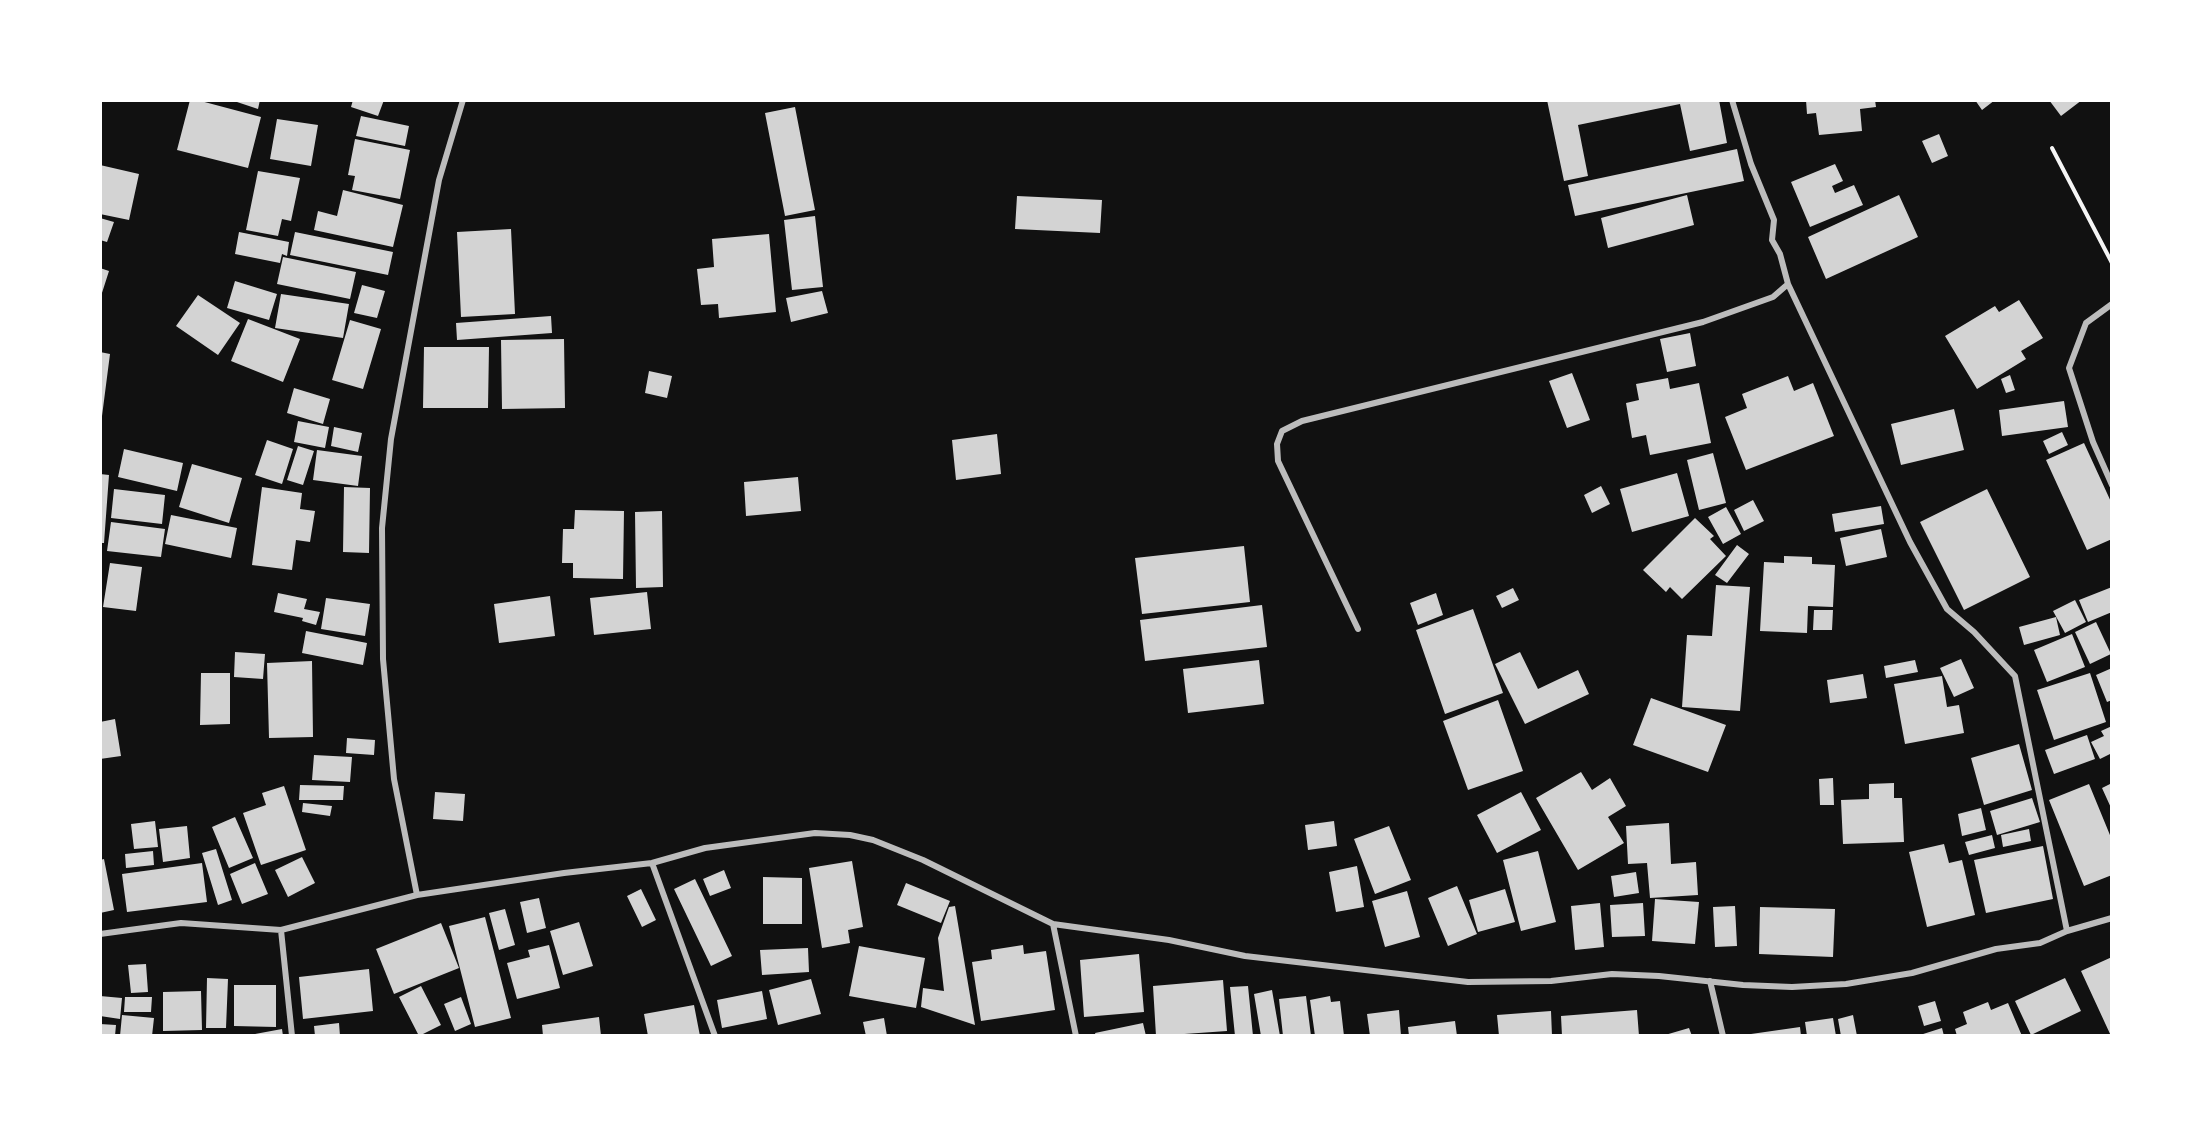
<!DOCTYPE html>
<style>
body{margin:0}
#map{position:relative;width:2212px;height:1136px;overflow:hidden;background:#111;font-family:Arial,sans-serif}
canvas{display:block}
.frame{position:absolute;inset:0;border:102px solid #fff;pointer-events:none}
</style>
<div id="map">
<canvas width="2212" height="1136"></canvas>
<div class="frame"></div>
</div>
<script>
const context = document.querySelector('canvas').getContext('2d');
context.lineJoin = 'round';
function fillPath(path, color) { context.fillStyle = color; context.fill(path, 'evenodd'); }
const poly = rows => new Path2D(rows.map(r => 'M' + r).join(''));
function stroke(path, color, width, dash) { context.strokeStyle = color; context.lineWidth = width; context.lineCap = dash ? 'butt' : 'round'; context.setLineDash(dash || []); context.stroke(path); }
fillPath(poly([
 [190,100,197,100,261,117,248,168,177,150],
 [231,100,260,100,258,109],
 [353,100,384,100,378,116,351,107],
 [1547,100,1719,100,1727,143,1690,151,1680,104,1578,125,1588,176,1564,181],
 [1806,100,1875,100,1876,107,1860,109,1862,131,1819,135,1816,113,1807,114],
 [1975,100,1995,100,1982,110],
 [2049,100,2082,100,2061,116],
 [795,107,815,210,785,216,765,113],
 [361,116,409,126,405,146,356,136],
 [277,119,318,125,311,166,270,159],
 [1939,134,1948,156,1932,163,1922,141],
 [355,139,410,150,400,199,352,190,355,176,348,175],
 [1737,149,1744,181,1575,216,1568,185],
 [1835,164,1843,181,1832,186,1835,193,1854,185,1863,205,1810,227,1791,182],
 [100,165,139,174,129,220,100,214],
 [258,171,300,178,291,221,282,219,278,236,246,230],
 [343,190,403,205,393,247,314,230,318,211,337,216],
 [1687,195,1694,225,1608,248,1601,218],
 [1899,195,1918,237,1826,279,1808,237],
 [1017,196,1102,200,1100,233,1015,229],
 [815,216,823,287,792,290,784,220],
 [100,218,114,222,107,242,100,240],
 [511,229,515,314,461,317,457,232],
 [239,232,289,242,287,256,282,254,280,263,235,254],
 [295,232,393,252,388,275,290,255],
 [769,234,776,312,719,318,718,304,701,305,697,269,714,267,712,239],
 [283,257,356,272,350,299,277,284],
 [100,268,109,271,101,296,100,296],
 [235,281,277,294,269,320,227,308],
 [362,285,385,291,377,318,354,313],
 [822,291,828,313,791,322,786,298],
 [281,294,349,304,343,338,275,328],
 [198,295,240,323,218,355,176,326],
 [2019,300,2043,338,2021,351,2026,359,1977,389,1945,336,1995,306,1999,312],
 [551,316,552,333,457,340,456,323],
 [248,319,300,339,283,382,231,361],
 [350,320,381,329,363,389,332,380],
 [1690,333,1696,366,1667,372,1660,339],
 [564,339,565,408,502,409,501,340],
 [424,347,489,347,488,408,423,408],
 [100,352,110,354,102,416,100,416],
 [649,371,672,376,667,398,645,393],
 [1572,373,1590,420,1567,428,1549,381],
 [2010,375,2015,390,2006,393,2001,379],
 [1788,376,1794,391,1813,383,1834,436,1746,470,1725,417,1747,408,1742,394],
 [1668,378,1670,389,1699,383,1711,443,1650,455,1646,435,1632,438,1626,403,1639,400,1636,384],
 [294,388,330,399,323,424,287,413],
 [2064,401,2068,427,2002,436,1999,410],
 [1954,409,1964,450,1901,465,1891,424],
 [298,421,329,427,325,448,294,442],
 [334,427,362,433,358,452,331,446],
 [2062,432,2068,445,2049,454,2043,441],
 [997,434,1001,474,956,480,952,440],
 [267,440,293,449,282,484,255,475],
 [2084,443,2112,504,2112,539,2087,550,2046,460],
 [298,446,314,451,303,485,287,480],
 [124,449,183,463,177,491,118,477],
 [317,450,362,456,358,486,313,480],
 [1713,453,1726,503,1699,510,1687,460],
 [192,464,242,478,229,523,179,507],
 [1677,473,1689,516,1632,532,1620,489],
 [100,474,109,475,104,543,100,543],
 [798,477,801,511,746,516,744,482],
 [1601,486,1610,504,1592,513,1584,495],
 [262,487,302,493,300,509,315,511,310,542,296,540,292,570,252,565],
 [344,487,370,488,369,553,343,552],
 [114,489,165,495,162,524,111,518],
 [1987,489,2030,577,1964,610,1920,522],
 [1753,500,1764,521,1744,531,1734,510],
 [1881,506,1884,524,1835,532,1832,514],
 [1726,507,1741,534,1723,544,1708,517],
 [575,510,624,511,623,579,573,578,573,563,562,563,563,529,574,529],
 [662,511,663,587,636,588,635,512],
 [171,515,237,528,231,558,165,544],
 [1695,518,1714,536,1710,539,1726,556,1682,599,1670,587,1666,592,1643,570],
 [111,522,165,529,161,557,107,551],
 [1881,529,1887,557,1846,566,1840,538],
 [1737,545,1749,554,1727,583,1715,575],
 [1244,546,1250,602,1142,614,1135,558],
 [1784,556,1812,557,1812,564,1835,565,1833,607,1808,606,1807,633,1760,631,1764,562,1784,563],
 [110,563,142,567,136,611,103,607],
 [1716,585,1750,587,1740,711,1682,707,1687,635,1712,636],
 [2112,587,2112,612,2088,622,2079,600],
 [1513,588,1519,600,1502,608,1496,596],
 [647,592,651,629,594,635,590,598],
 [278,593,307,599,304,609,320,612,316,625,302,621,303,618,274,612],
 [1436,593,1443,615,1418,625,1410,603],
 [550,596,555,636,499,643,494,604],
 [326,598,370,604,365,636,321,629],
 [2075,600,2086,622,2065,633,2053,611],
 [1262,605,1267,647,1145,661,1140,620],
 [1473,609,1503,693,1445,714,1416,630],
 [1814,610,1833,610,1832,630,1813,630],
 [2056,617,2060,635,2024,645,2019,627],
 [2096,622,2111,654,2090,664,2075,632],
 [306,631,367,643,363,665,302,653],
 [2072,634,2085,667,2047,682,2034,650],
 [235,652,265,654,263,679,234,677],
 [1520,652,1538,689,1578,670,1589,694,1525,724,1495,664],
 [1961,659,1974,688,1954,697,1940,668],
 [1259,660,1264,704,1188,713,1183,669],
 [1915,660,1918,672,1886,678,1884,666],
 [312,661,313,737,269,738,267,663],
 [2112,668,2112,700,2107,702,2096,675],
 [201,673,230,673,230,724,200,725],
 [2090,673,2106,722,2054,740,2037,690],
 [1863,674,1867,698,1830,703,1827,680],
 [1942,676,1947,707,1959,705,1964,733,1905,744,1894,684],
 [1651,698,1726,725,1708,772,1633,745],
 [1498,700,1523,771,1468,790,1443,721],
 [115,719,121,756,100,759,100,722],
 [2112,726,2112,753,2100,759,2091,742,2104,736,2101,731],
 [2087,735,2095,759,2054,774,2045,750],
 [347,738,375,740,374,755,346,753],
 [2019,744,2032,790,1984,805,1971,758],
 [314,755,352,757,350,782,312,780],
 [1581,772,1592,790,1610,778,1626,806,1608,817,1624,843,1578,870,1536,798],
 [1833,778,1834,805,1820,805,1819,779],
 [1894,783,1894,798,1902,798,1904,842,1843,844,1841,800,1869,799,1869,784],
 [2112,783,2112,810,2102,788],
 [2089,784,2112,840,2112,875,2084,886,2049,800],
 [300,785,344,786,343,800,299,800],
 [284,786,306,850,261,865,243,813,266,805,262,793],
 [435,792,465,794,463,821,433,819],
 [1521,792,1541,830,1497,853,1477,815],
 [2032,798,2040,822,1997,835,1990,811],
 [303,803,332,806,330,816,302,812],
 [1981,808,1986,830,1962,836,1958,814],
 [235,817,253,858,229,868,212,827],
 [155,821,158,847,134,849,131,824],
 [1334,821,1337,846,1308,850,1305,825],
 [1669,823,1671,864,1696,862,1698,895,1650,898,1647,863,1628,864,1626,826],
 [187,826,190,858,163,862,159,829],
 [1389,826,1411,880,1375,894,1354,839],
 [2029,829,2031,841,2003,847,2001,835],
 [1992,835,1995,848,1969,855,1965,842],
 [1944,844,1949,863,1962,860,1975,915,1927,927,1909,852],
 [2043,846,2053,899,1986,913,1974,860],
 [216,849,232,900,218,905,202,853],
 [153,851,154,865,126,868,125,854],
 [1538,851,1556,922,1521,931,1503,860],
 [302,857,315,883,288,897,275,870],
 [104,859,114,910,100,913,100,860],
 [852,861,863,927,848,930,850,943,822,948,809,868],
 [202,863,207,902,127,912,122,874],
 [255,863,268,894,242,904,230,874],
 [1357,866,1364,907,1336,912,1329,872],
 [724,870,731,888,710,896,703,879],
 [1636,872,1639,893,1614,897,1611,876],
 [763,877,802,878,802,924,763,924],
 [695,879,732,956,711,966,674,889],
 [906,883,950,901,941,923,897,905],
 [1457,886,1477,934,1448,946,1428,898],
 [641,889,656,920,642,927,627,896],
 [1505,889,1515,922,1478,932,1469,900],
 [1407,891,1420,937,1385,947,1372,901],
 [539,898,546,928,527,933,520,902],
 [1655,899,1699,902,1695,944,1652,941],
 [1600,903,1604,947,1575,950,1571,906],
 [1643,903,1645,936,1612,937,1610,905],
 [955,906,975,1025,921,1007,923,988,944,991,938,938,949,907],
 [1735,906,1737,946,1715,947,1713,907],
 [1760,907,1835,909,1833,957,1759,954],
 [505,909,515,945,499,950,489,913],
 [485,917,511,1018,475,1027,449,926],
 [579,922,593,966,563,975,550,931],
 [441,923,459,968,394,994,376,949],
 [549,945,560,988,517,999,507,963,530,957,528,950],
 [1023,945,1024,954,1046,951,1055,1010,981,1021,972,962,992,959,991,950],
 [859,946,925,958,916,1008,849,996],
 [808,948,809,972,762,975,760,950],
 [1139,954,1144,1012,1084,1017,1080,960],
 [2112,957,2112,1036,2111,1036,2081,971],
 [146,964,148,992,131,993,128,965],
 [369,969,373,1011,303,1019,299,977],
 [207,978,228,979,226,1028,206,1028],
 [2065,978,2081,1011,2031,1035,2015,1001],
 [811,979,821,1014,778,1025,769,990],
 [1223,980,1227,1031,1156,1036,1153,986],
 [234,985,276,985,276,1027,234,1026],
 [421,986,441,1025,419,1036,399,997],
 [1248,986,1253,1036,1235,1036,1230,987],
 [1272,990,1280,1036,1261,1036,1254,994],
 [201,991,202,1030,163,1031,163,992],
 [762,991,767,1019,722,1028,717,1000],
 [100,996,122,998,120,1019,100,1016],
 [1306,996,1311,1036,1283,1036,1279,999],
 [1330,996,1331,1002,1340,1001,1344,1036,1315,1036,1310,1000],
 [125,997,152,997,151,1012,124,1012],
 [461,997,471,1024,455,1031,444,1004],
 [1935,1001,1941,1021,1924,1026,1918,1006],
 [1988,1002,1991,1010,2008,1003,2022,1036,1957,1036,1955,1029,1967,1024,1963,1012],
 [694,1005,700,1036,648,1036,644,1014],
 [1399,1010,1401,1036,1370,1036,1367,1014],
 [1637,1010,1639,1036,1562,1036,1561,1016],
 [1551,1011,1552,1036,1499,1036,1497,1015],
 [122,1015,154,1018,152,1036,120,1036],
 [1853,1015,1857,1036,1841,1036,1838,1019],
 [599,1017,601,1036,543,1036,542,1025],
 [884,1018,887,1036,866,1036,863,1022],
 [1833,1018,1836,1036,1807,1036,1805,1022],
 [1455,1021,1457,1036,1409,1036,1408,1027],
 [339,1023,340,1036,315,1036,314,1026],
 [1143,1023,1146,1036,1096,1036,1095,1033],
 [100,1024,116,1025,115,1036,100,1036],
 [1800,1027,1801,1036,1751,1036,1751,1034],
 [1689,1028,1692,1036,1665,1036,1665,1035],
 [1942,1028,1944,1036,1920,1036,1920,1035],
 [282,1029,283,1036,255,1036,255,1034]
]), '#d3d3d3');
stroke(poly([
 [2052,148,2112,263]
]), '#f5f5f5', 4);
stroke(poly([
 [1788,284,1910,542,1947,609,1974,632,2015,676,2067,931],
 [2112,304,2086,323,2069,368,2093,442,2112,485],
 [1358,629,1278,461,1277,444,1282,431,1302,421,1703,322,1773,297,1788,284,1780,254,1772,240,1774,220,1751,164,1732,100],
 [652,863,715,1036],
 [417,895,394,779,383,659,382,528,391,439,439,180,463,100],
 [1053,924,1076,1036],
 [281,930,292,1036],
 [100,934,181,923,281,930,417,895,564,873,652,863,705,848,815,833,850,835,873,840,923,860,1053,924,1169,940,1245,956,1468,982,1551,981,1612,974,1659,976,1743,985,1792,987,1846,984,1912,973,1996,949,2040,943,2067,931,2112,918],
 [1710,981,1723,1036]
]), '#bcbcbc', 6);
</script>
